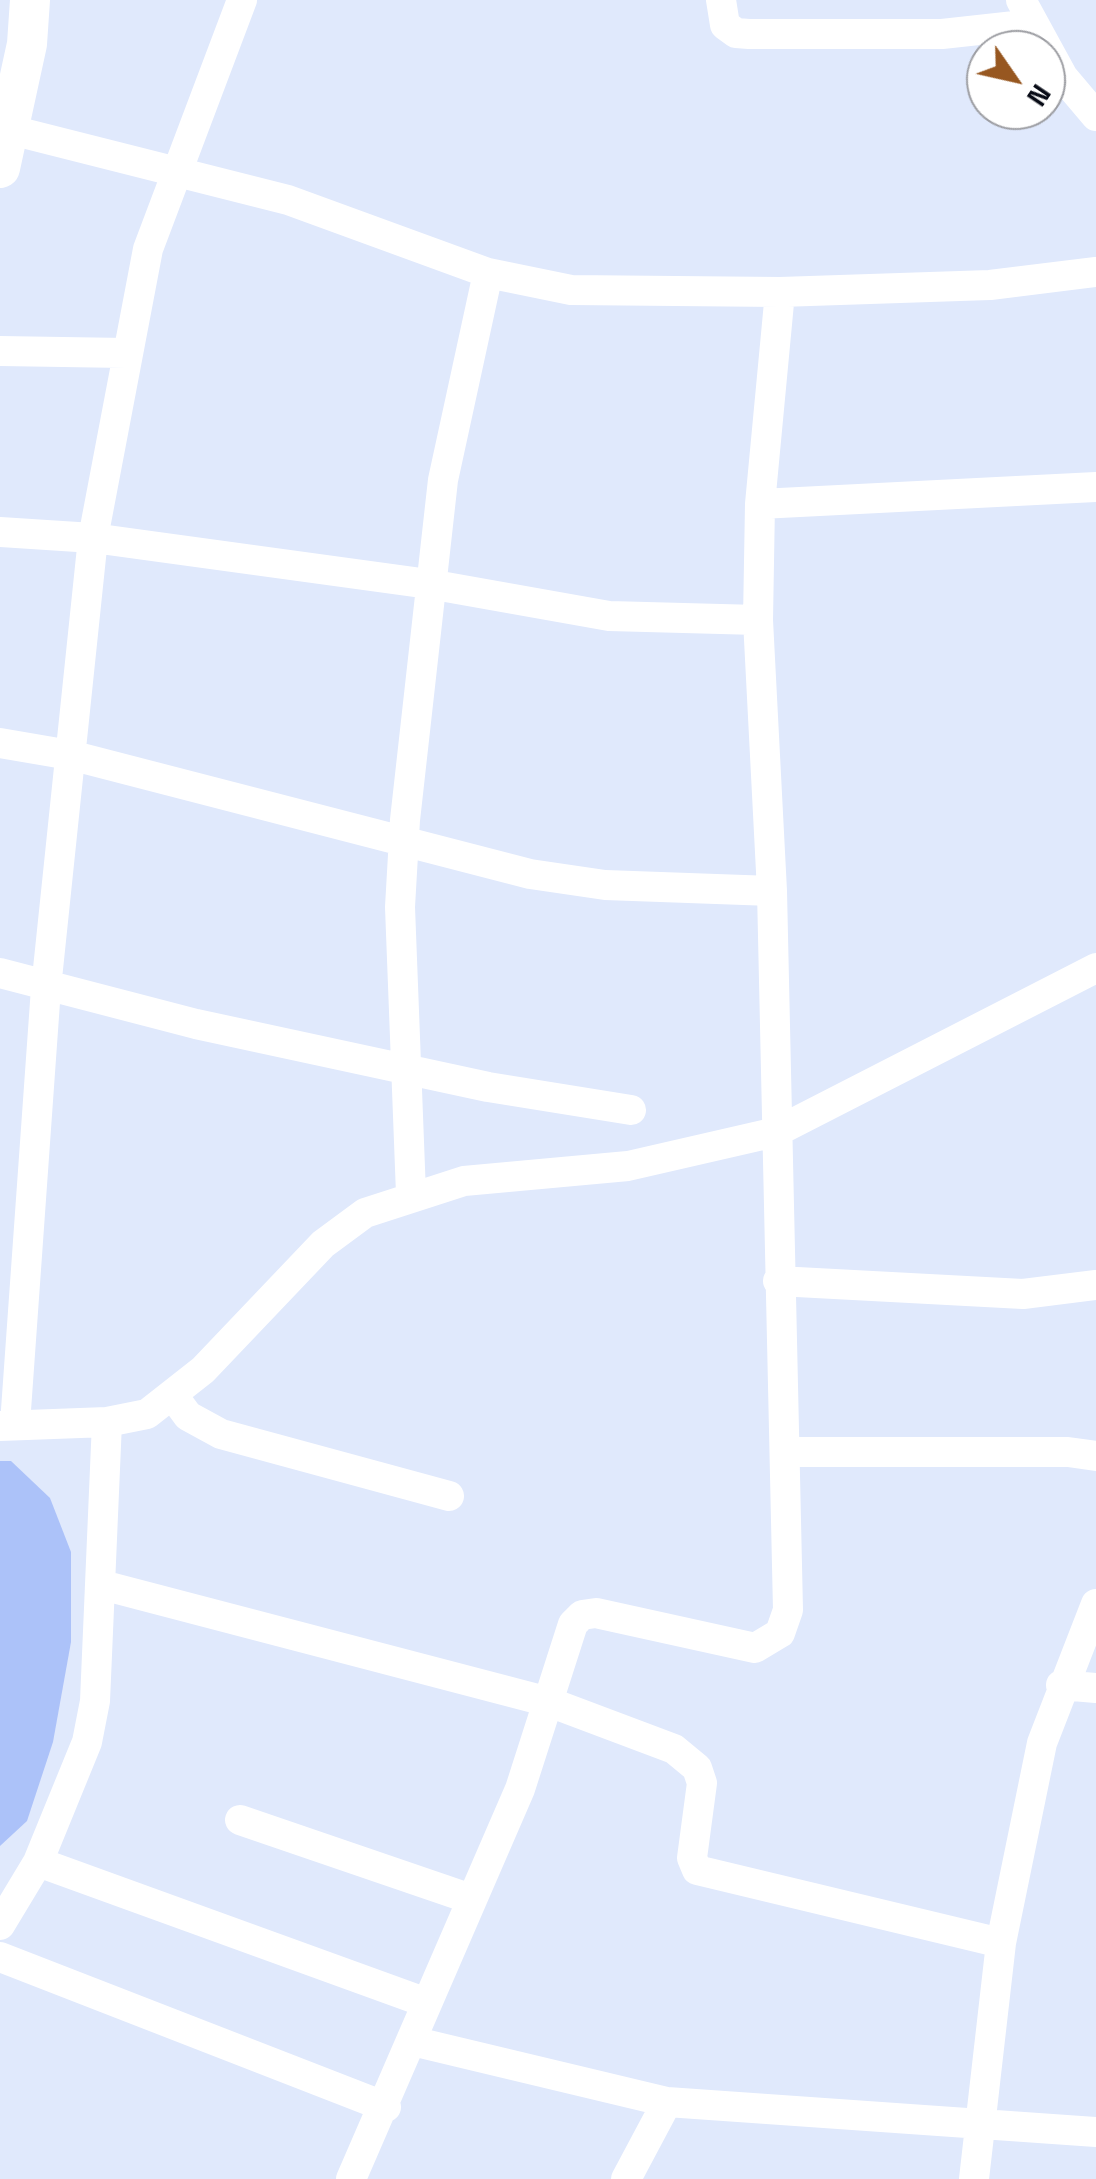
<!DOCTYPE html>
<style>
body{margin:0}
#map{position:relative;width:1096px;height:2179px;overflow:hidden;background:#e0e9fc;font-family:"Space Grotesk",sans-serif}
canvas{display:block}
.north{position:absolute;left:966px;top:30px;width:100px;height:100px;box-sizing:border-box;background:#fff;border:2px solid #9c9da2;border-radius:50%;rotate:124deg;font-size:28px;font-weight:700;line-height:40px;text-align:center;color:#080b16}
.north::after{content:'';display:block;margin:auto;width:35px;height:45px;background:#975720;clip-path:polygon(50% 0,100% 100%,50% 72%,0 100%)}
</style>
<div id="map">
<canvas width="1096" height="2179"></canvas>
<div class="north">N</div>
</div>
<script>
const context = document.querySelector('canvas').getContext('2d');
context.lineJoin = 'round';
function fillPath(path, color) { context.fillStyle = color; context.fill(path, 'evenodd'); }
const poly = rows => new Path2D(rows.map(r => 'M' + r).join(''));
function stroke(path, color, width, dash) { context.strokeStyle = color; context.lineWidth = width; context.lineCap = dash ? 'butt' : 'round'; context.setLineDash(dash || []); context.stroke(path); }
fillPath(poly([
 [0,1461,11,1461,50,1498,71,1552,71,1642,53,1742,27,1821,0,1846]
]), '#acc2f9');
stroke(poly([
 [721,0,725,25,736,33,749,34,942,34,1033,24],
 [1021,0,1063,77,1096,116],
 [11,130,288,200,488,273,571,290,780,292,990,285,1096,272],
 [0,351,126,353],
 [760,504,1096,487],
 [0,532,93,538,429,584,609,616,758,620],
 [0,743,70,755,530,874,605,885,772,891],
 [0,973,196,1024,488,1087,631,1110],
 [411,1194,400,907,405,820,443,480,488,273],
 [778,1281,1023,1294,1096,1285],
 [174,1397,188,1416,221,1434,449,1496],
 [15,1424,46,988,93,538,148,249,242,0],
 [0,1426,107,1422,147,1414,203,1370,323,1244,365,1213,464,1181,628,1166,776,1132,1096,968],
 [785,1452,1068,1452,1096,1456],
 [102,1585,549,1702,674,1749,697,1768,702,1783,692,1858,697,1870,1001,1943],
 [1061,1685,1096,1688],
 [240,1820,471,1899],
 [38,1862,427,2003],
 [0,1925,38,1862,87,1742,95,1701,107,1422],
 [0,1957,386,2107],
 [412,2041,667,2102,1096,2132],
 [351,2179,520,1789,573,1624,582,1615,596,1613,755,1648,780,1633,788,1610,772,891,758,620,760,504,780,292],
 [626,2179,667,2102],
 [974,2179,1001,1943,1042,1743,1096,1604]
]), '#fff', 30);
stroke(poly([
 [0,168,27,44,30,0]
]), '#fff', 40);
</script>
